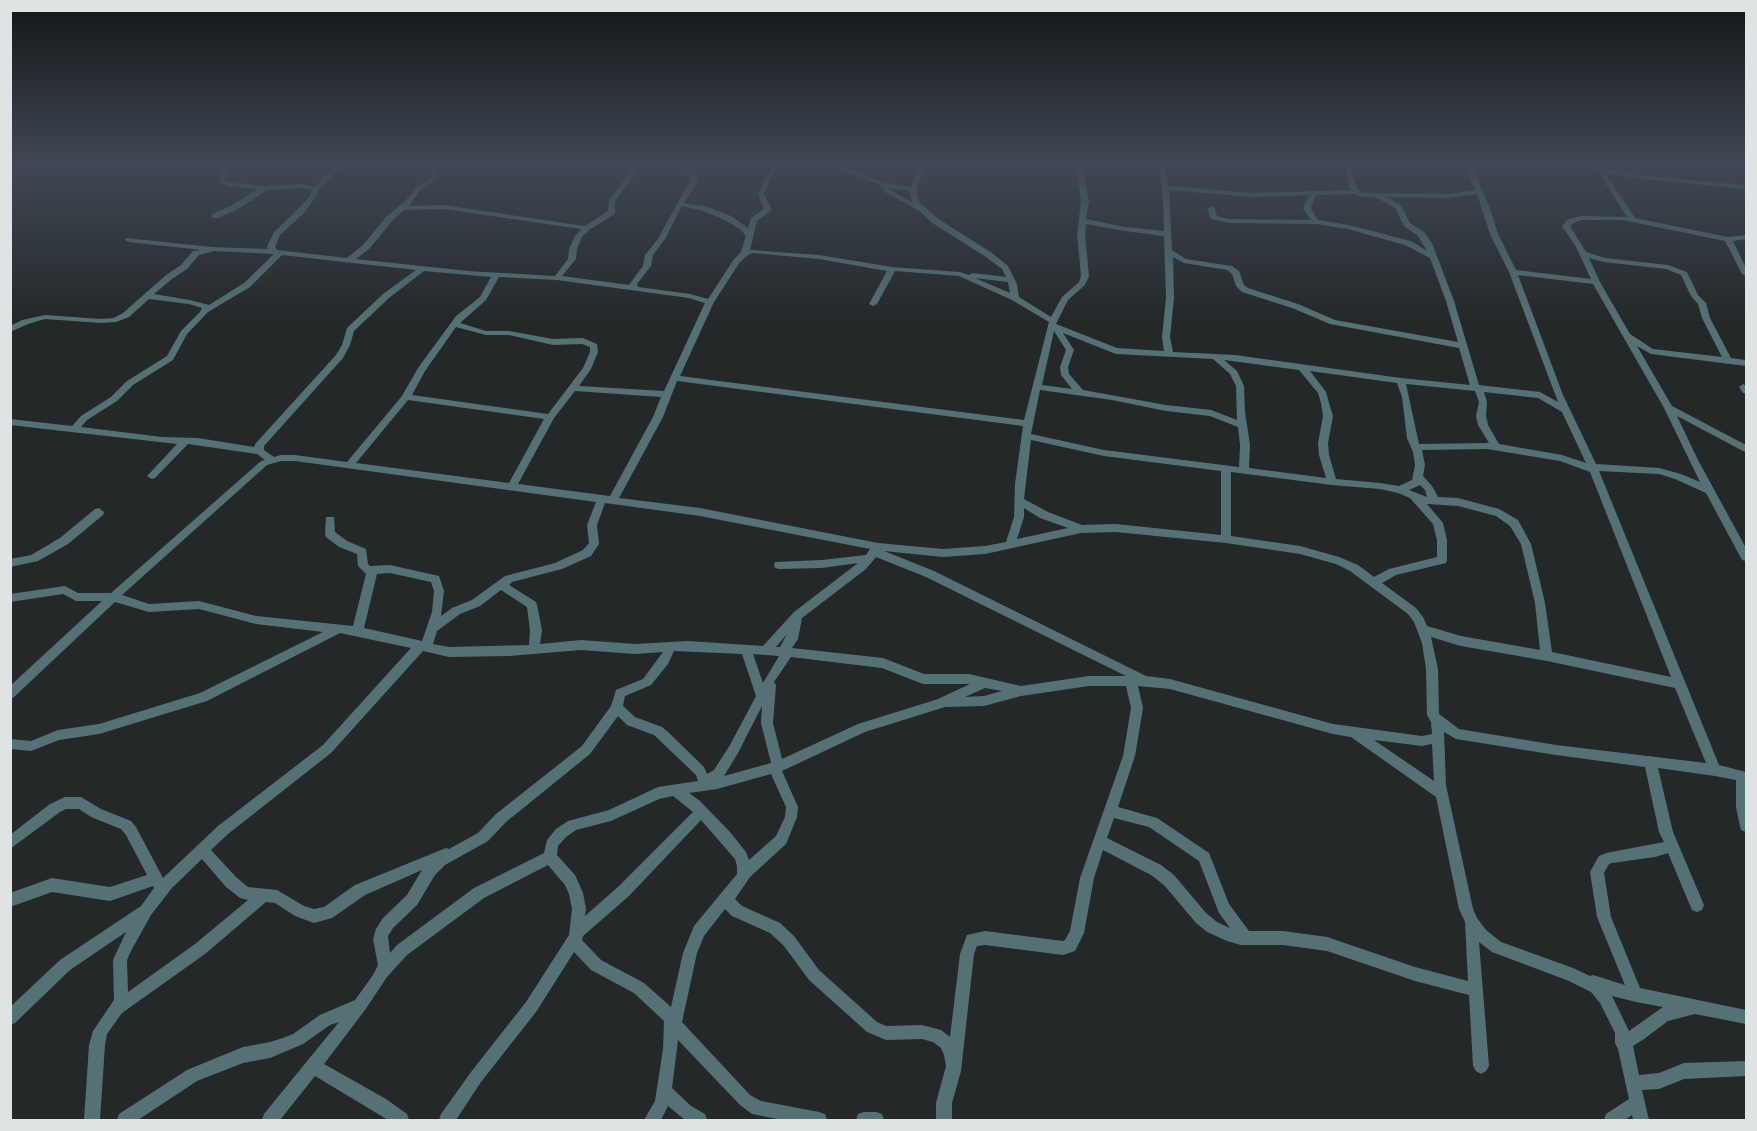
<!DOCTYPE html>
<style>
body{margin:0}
#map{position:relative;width:1757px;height:1131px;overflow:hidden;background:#242829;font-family:"Noto Sans",sans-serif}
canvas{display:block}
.frame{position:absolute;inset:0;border:12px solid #e0e3e3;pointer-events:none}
</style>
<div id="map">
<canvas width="1757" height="1131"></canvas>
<div class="frame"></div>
</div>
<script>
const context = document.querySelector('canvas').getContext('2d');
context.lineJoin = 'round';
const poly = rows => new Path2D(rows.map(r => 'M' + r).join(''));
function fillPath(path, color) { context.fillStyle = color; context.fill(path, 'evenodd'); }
fillPath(poly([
 [221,165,227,165,226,180,230,182,265,186,303,184,314,187,337,165,344,165,318,190,317,195,303,214,280,235,275,247,277,250,347,258,363,245,386,217,405,201,417,187,431,178,432,175,428,171,429,170,433,170,438,174,437,179,421,189,409,206,443,205,585,226,608,211,609,200,635,165,642,165,615,201,615,214,589,230,582,237,577,249,576,259,562,276,629,285,643,266,645,255,658,239,685,189,692,179,685,173,685,171,695,165,703,165,692,172,699,179,684,203,708,207,731,216,748,228,751,218,764,209,758,194,772,165,778,165,764,194,772,210,757,221,750,250,819,255,892,267,960,272,969,275,973,273,1006,277,1002,269,986,257,931,222,921,212,885,192,882,186,828,165,838,165,886,183,911,187,920,165,926,165,916,189,919,202,937,218,992,253,1008,266,1017,284,1019,297,1051,317,1062,297,1079,282,1081,276,1077,234,1081,201,1076,165,1082,165,1089,201,1086,219,1125,227,1164,231,1163,200,1159,165,1165,165,1168,186,1253,193,1351,190,1344,165,1350,165,1357,189,1363,193,1449,194,1475,190,1465,165,1471,165,1490,208,1498,234,1516,270,1591,279,1576,247,1562,226,1568,219,1581,216,1627,217,1595,167,1596,166,1631,174,1746,185,1746,189,1631,178,1604,171,1635,218,1728,237,1746,235,1746,239,1733,241,1746,268,1746,276,1742,274,1725,241,1623,220,1581,220,1574,223,1570,226,1586,252,1605,258,1668,265,1687,272,1698,295,1706,303,1710,318,1731,358,1746,360,1746,366,1651,354,1637,346,1672,406,1746,445,1746,452,1743,451,1677,416,1698,460,1746,548,1746,561,1742,560,1706,493,1675,479,1659,474,1599,471,1719,765,1746,772,1746,832,1741,830,1740,826,1736,807,1736,780,1715,776,1658,768,1673,832,1704,905,1702,910,1697,912,1692,910,1668,853,1655,857,1612,863,1609,864,1604,873,1611,917,1640,988,1746,1010,1746,1024,1695,1014,1668,1021,1644,1039,1633,1046,1639,1075,1659,1073,1684,1063,1746,1061,1746,1076,1684,1079,1659,1089,1642,1090,1649,1120,1633,1120,1632,1115,1625,1120,1604,1120,1606,1114,1629,1099,1618,1049,1615,1043,1615,1033,1600,1003,1591,992,1569,981,1492,952,1479,942,1489,1066,1486,1071,1481,1074,1476,1071,1473,1066,1469,995,1415,981,1327,951,1283,945,1241,945,1227,941,1207,932,1196,923,1164,885,1151,875,1103,850,1094,878,1084,933,1075,951,1063,955,985,945,977,946,974,954,961,1071,952,1103,952,1120,936,1120,936,1103,946,1066,944,1055,941,1048,933,1042,922,1039,886,1040,867,1032,809,980,784,946,770,933,732,916,725,909,704,936,697,953,682,1022,750,1095,761,1101,819,1112,825,1114,827,1120,782,1120,752,1114,740,1105,678,1040,672,1088,691,1106,705,1114,707,1120,685,1120,668,1106,661,1120,644,1120,655,1101,663,1049,664,1021,634,993,591,970,574,952,536,1012,481,1082,456,1120,439,1120,441,1114,471,1072,526,1002,569,935,572,909,569,894,565,885,548,865,484,898,407,955,387,977,365,1010,324,1064,386,1099,407,1114,409,1120,388,1120,315,1076,280,1120,262,1120,264,1114,339,1022,330,1025,303,1044,289,1050,270,1058,243,1063,197,1081,138,1120,117,1120,119,1114,187,1070,243,1047,270,1042,283,1038,293,1034,320,1015,355,1000,373,975,378,965,373,939,376,929,383,918,407,895,422,870,365,895,332,918,314,923,295,916,275,903,266,902,205,954,122,1013,107,1034,105,1045,100,1120,84,1120,89,1045,93,1031,114,1000,113,960,126,932,70,970,15,1023,10,1025,10,1007,60,960,141,906,154,888,153,886,110,901,52,892,10,907,10,893,52,878,110,887,147,875,126,835,121,829,91,817,79,809,66,809,60,812,10,849,10,835,50,804,65,797,81,797,101,809,131,821,136,827,163,878,218,826,323,745,411,648,340,633,207,701,99,734,59,740,31,751,10,749,10,739,31,741,58,730,99,724,200,693,323,632,256,624,199,609,149,612,115,602,14,697,10,699,10,686,102,601,76,601,63,594,10,602,10,594,65,586,78,593,111,593,261,461,265,460,257,454,188,444,155,478,152,479,147,476,149,474,177,444,10,425,10,419,72,426,81,416,111,397,127,381,167,356,181,331,200,312,202,308,189,304,149,299,129,317,116,322,101,323,45,319,28,324,10,332,10,326,22,320,45,315,101,319,114,318,123,313,166,275,181,265,193,251,202,250,129,242,125,240,126,238,212,247,268,249,267,247,274,232,297,210,311,195,311,190,303,188,267,190,238,209,218,218,212,218,212,214,232,205,258,189,228,186,220,182,221,165],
 [889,188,910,191,912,202,890,190,889,188],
 [1169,190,1253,197,1309,195,1303,208,1311,220,1229,219,1217,216,1214,206,1207,208,1211,219,1229,223,1316,224,1348,229,1405,245,1430,258,1446,301,1458,342,1335,320,1298,304,1248,288,1244,285,1239,271,1232,266,1186,259,1172,250,1169,190],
 [1355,194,1361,197,1375,197,1395,208,1404,226,1418,236,1427,251,1411,241,1349,225,1318,220,1311,208,1316,195,1355,194],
 [1477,194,1490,234,1509,272,1558,402,1540,392,1479,385,1454,301,1432,243,1424,232,1410,223,1401,205,1386,197,1449,198,1477,194],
 [682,206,703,211,725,220,741,230,746,236,741,252,734,259,708,299,690,294,638,287,637,284,651,266,653,255,665,239,682,206],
 [443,209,581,229,575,236,569,249,568,259,555,276,468,271,356,259,369,249,392,221,404,210,443,209],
 [1086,224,1125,231,1164,236,1166,298,1162,337,1164,351,1117,348,1056,324,1068,300,1085,285,1089,276,1085,234,1086,224],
 [214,251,274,254,244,283,209,305,190,300,154,294,172,279,187,269,199,255,214,251],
 [753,253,819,259,887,271,869,304,873,306,877,304,895,271,959,276,1012,300,1049,322,1024,420,680,376,714,302,740,262,748,255,753,253],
 [282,255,416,270,383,294,347,328,342,345,336,355,256,443,254,447,198,438,162,437,81,427,87,420,117,401,133,385,173,360,187,334,208,312,250,287,282,255],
 [1173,257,1184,263,1227,270,1232,274,1236,286,1242,292,1292,308,1330,324,1459,348,1470,385,1401,378,1235,355,1173,352,1170,337,1174,298,1173,257],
 [1589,258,1604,262,1666,269,1681,275,1691,296,1698,304,1702,318,1722,357,1653,349,1630,334,1600,282,1589,258],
 [424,271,491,277,480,297,456,316,418,368,402,396,347,462,295,455,281,455,274,457,264,450,264,446,343,358,350,345,354,331,389,298,424,271],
 [1518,275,1593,284,1664,408,1700,482,1681,474,1659,468,1596,464,1563,395,1518,275],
 [499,277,557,280,689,298,705,303,664,391,579,386,591,369,598,352,597,344,583,338,553,339,509,331,486,331,460,323,486,300,499,277],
 [975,278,1008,282,1010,293,975,278],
 [456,327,486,335,509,335,553,345,582,344,590,347,590,352,583,368,548,414,412,395,425,371,456,327],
 [1054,331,1066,350,1060,367,1061,375,1072,389,1042,385,1054,331],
 [1063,333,1116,354,1213,359,1230,374,1236,386,1237,420,1211,410,1166,405,1083,390,1069,374,1068,367,1074,350,1063,333],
 [1224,360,1299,370,1318,393,1321,403,1323,416,1318,443,1319,455,1326,478,1249,468,1250,445,1245,412,1244,386,1237,371,1224,360],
 [1310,371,1397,383,1402,397,1407,438,1413,452,1415,465,1412,480,1399,486,1380,483,1336,479,1329,455,1328,443,1333,416,1329,403,1326,392,1310,371],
 [677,381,1023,426,1015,484,1014,517,1006,542,985,546,943,549,878,543,700,508,619,498,663,417,677,381],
 [1406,384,1475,391,1479,402,1476,416,1478,425,1489,443,1419,444,1406,384],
 [1040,390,1112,400,1166,411,1210,416,1238,427,1240,445,1239,467,1104,450,1031,434,1040,390],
 [575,391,661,397,653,417,610,496,518,484,554,418,575,391],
 [1484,392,1538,398,1562,412,1586,463,1562,455,1499,444,1488,425,1486,416,1487,402,1484,392],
 [408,400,544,419,509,483,356,463,408,400],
 [1031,440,1104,456,1221,471,1221,535,1116,524,1082,525,1048,512,1024,499,1031,440],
 [1487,449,1560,461,1590,472,1671,677,1552,652,1545,603,1531,544,1518,520,1499,509,1458,498,1438,497,1432,486,1423,476,1425,465,1422,450,1487,449],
 [281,461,295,461,596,502,587,525,589,543,583,550,555,563,505,576,472,600,452,608,441,616,444,591,439,576,390,565,370,566,368,564,366,549,347,541,335,532,334,517,326,517,325,534,326,537,339,547,357,554,358,566,366,574,353,626,256,616,199,601,149,604,122,595,267,465,281,461],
 [1231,472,1332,485,1380,489,1398,493,1410,498,1433,524,1437,540,1437,557,1389,569,1374,577,1358,565,1339,557,1300,546,1231,536,1231,472],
 [1420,485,1425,490,1427,497,1409,490,1420,485],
 [605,503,700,516,870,549,866,555,822,560,775,562,774,565,775,568,779,569,822,568,858,563,794,612,763,646,688,641,635,644,581,640,540,644,542,630,537,605,536,602,509,585,512,582,562,569,591,556,599,544,597,525,605,503],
 [1427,504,1458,506,1496,516,1510,526,1521,544,1535,603,1540,650,1461,636,1427,626,1423,617,1416,608,1382,583,1396,575,1446,563,1447,560,1447,540,1443,523,1427,504],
 [1024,508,1040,518,1068,528,1017,539,1024,517,1024,508],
 [1116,532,1226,543,1300,554,1336,564,1350,571,1408,614,1414,622,1422,643,1426,669,1427,715,1431,722,1432,734,1422,736,1333,724,1170,679,1146,676,934,571,884,551,943,557,985,554,1081,533,1116,532],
 [876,557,926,577,1126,676,1089,676,1021,686,969,674,924,674,883,658,792,648,798,639,802,618,866,569,876,557],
 [390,573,431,582,434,591,432,612,422,641,364,628,377,574,390,573],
 [501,590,527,607,530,630,529,645,449,647,433,644,437,631,460,614,480,606,501,590],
 [787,634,780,647,776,647,787,634],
 [1431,637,1461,646,1547,661,1675,688,1706,763,1556,745,1459,729,1439,714,1438,669,1431,637],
 [581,650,635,654,663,652,643,679,616,690,611,706,582,746,496,814,478,833,449,849,446,848,355,885,324,907,314,909,304,906,277,890,248,887,236,877,211,850,228,834,331,753,423,651,449,657,509,656,581,650],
 [674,651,742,654,756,696,730,745,714,770,707,774,704,767,667,731,662,727,635,717,623,706,625,696,651,685,668,664,674,651],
 [753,654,779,656,763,683,753,654],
 [791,657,882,668,923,684,970,684,938,699,858,724,782,759,773,723,776,685,774,682,791,657],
 [1089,686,1126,686,1131,708,1123,756,1080,878,1070,931,1065,940,1063,941,985,931,967,935,960,954,950,1037,941,1030,922,1025,886,1026,877,1022,819,970,794,936,780,923,742,906,735,899,750,877,786,844,797,817,798,807,782,771,865,732,945,707,984,706,1021,696,1089,686],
 [1138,686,1170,689,1333,734,1351,737,1436,797,1459,909,1465,922,1468,981,1415,967,1327,937,1283,931,1249,931,1229,904,1209,853,1157,818,1118,807,1135,756,1143,708,1138,686],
 [985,688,1002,691,984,696,965,697,985,688],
 [762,706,761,723,771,763,724,776,738,753,762,706],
 [618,716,627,725,654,735,696,775,698,781,658,787,609,810,568,821,556,829,547,840,544,853,474,888,397,945,390,953,388,936,393,928,417,905,435,875,445,865,488,841,506,822,590,754,618,716],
 [1444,732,1456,739,1556,755,1645,767,1659,832,1664,842,1606,853,1599,856,1590,872,1597,917,1625,985,1593,975,1590,976,1573,968,1501,942,1486,930,1477,918,1473,909,1446,785,1444,732],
 [1374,740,1422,746,1432,744,1434,781,1374,740],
 [771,774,786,807,785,817,776,836,749,860,746,852,730,832,700,801,689,793,717,789,771,774],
 [673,796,693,812,619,886,585,916,586,909,583,893,575,875,557,855,558,846,566,837,576,830,611,821,659,799,673,796],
 [1114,818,1149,827,1199,861,1219,913,1230,928,1217,922,1206,913,1174,875,1161,865,1107,838,1114,818],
 [701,820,735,859,737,866,737,874,694,926,683,953,671,1007,644,983,601,960,582,940,583,936,629,896,701,820],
 [202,859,226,887,240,898,248,900,195,944,128,992,127,960,131,951,151,915,172,888,202,859],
 [1612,996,1636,1002,1663,1007,1629,1031,1612,996],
 [1743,384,1746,386,1746,394,1743,393,1739,387,1743,384],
 [99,508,104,512,103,515,68,544,38,561,10,567,10,559,31,555,60,538,95,509,99,508],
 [864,1112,876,1112,882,1114,884,1120,856,1120,858,1114,864,1112]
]), '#567176');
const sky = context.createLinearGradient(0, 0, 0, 323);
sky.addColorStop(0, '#141617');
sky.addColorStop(0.51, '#3f4854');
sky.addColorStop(1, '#3f485400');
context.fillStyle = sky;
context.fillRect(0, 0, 1757, 323);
</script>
